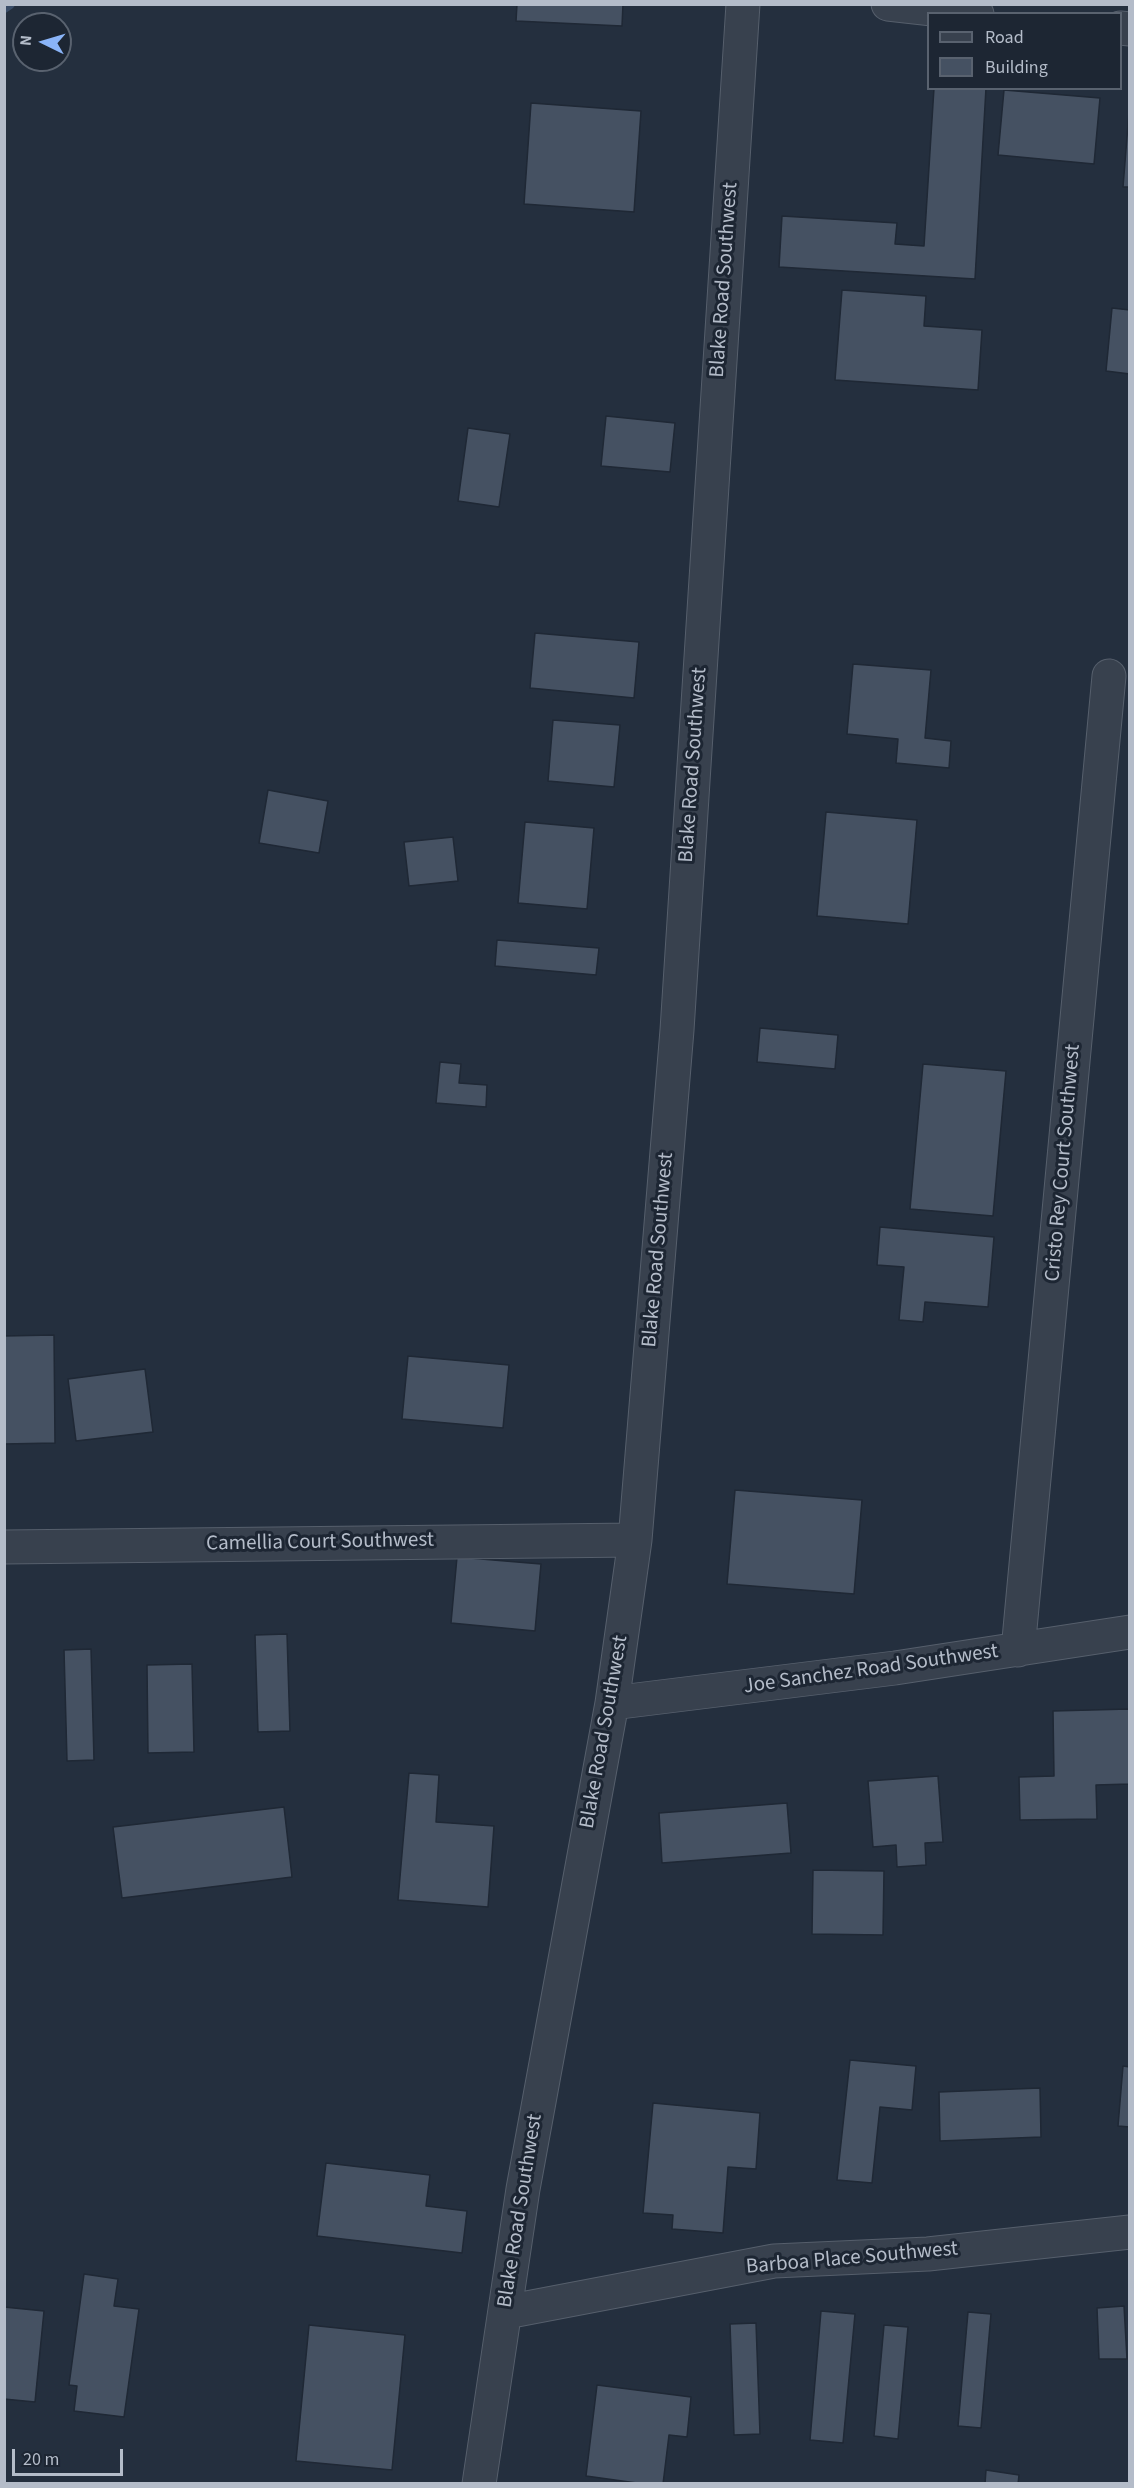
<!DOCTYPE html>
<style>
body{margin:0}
#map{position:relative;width:1134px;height:2488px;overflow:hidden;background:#242f3e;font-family:"Source Sans 3",sans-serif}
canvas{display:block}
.frame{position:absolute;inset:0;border:6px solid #b4bcc9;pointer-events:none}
.legend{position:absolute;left:927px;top:12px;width:195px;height:78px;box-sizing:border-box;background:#1d2633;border:2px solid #59626f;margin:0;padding:8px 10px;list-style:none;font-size:18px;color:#b4bcc9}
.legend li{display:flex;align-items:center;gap:12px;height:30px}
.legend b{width:30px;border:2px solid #59626f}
.north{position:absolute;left:12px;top:12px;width:60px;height:60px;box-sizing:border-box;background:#1d2633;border:2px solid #59626f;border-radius:50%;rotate:275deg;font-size:16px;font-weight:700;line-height:24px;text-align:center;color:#b4bcc9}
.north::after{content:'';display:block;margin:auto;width:21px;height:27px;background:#8ab4f8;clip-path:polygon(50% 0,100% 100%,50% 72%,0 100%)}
.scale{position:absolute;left:12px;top:2449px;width:111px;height:27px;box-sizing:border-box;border:3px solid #b4bcc9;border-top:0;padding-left:8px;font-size:18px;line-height:21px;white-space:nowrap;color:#b4bcc9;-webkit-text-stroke:4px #1d2633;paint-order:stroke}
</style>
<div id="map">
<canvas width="1134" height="2488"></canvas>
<div class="frame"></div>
<ul class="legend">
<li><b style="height:8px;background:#38414e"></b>Road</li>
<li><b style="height:16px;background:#455162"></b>Building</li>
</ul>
<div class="north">N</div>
<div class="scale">20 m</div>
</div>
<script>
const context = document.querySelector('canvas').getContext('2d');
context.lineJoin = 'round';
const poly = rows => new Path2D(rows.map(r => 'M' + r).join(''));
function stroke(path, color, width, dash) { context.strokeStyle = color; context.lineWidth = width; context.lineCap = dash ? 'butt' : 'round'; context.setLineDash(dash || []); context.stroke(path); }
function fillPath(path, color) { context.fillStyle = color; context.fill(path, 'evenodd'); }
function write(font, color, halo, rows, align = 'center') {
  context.font = font + ' "Source Sans 3",sans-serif'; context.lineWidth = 6; context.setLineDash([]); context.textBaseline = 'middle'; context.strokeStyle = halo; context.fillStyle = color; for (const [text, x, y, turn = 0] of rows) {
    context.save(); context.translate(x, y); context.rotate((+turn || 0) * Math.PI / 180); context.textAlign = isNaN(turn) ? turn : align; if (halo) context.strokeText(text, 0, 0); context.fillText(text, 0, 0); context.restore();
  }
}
stroke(poly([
 [4,8,10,4]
]), '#394c67', 10);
const building = poly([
 [517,4,623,4,622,26,516,21,517,4],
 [934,88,986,88,975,279,779,267,782,216,897,223,895,244,924,246,934,88],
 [1004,90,1100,98,1094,164,998,155,1004,90],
 [531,103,641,111,634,212,524,204,531,103],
 [1129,112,1130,112,1130,187,1123,187,1129,112],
 [842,290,926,296,924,326,982,330,978,390,835,380,842,290],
 [1112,308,1130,310,1130,374,1106,371,1112,308],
 [606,416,675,423,670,472,601,466,606,416],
 [468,428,510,434,499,507,458,501,468,428],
 [535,633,639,642,634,698,530,688,535,633],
 [853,664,931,670,925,738,951,741,949,768,896,763,898,739,847,734,853,664],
 [553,720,620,725,614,787,548,781,553,720],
 [268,790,328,801,319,853,259,843,268,790],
 [826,812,917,820,908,924,817,916,826,812],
 [525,822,594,828,587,909,518,903,525,822],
 [453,837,458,881,409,886,404,842,453,837],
 [497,940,599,948,596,975,495,966,497,940],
 [760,1028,838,1035,835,1069,757,1062,760,1028],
 [440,1062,461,1064,459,1083,487,1085,486,1107,436,1103,440,1062],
 [923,1064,1006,1071,993,1216,910,1209,923,1064],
 [880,1227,994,1237,988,1307,925,1302,923,1322,899,1320,904,1267,877,1265,880,1227],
 [54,1335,55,1443,4,1444,4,1336,54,1335],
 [408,1356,509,1365,503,1428,402,1419,408,1356],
 [145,1369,153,1432,76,1441,68,1379,145,1369],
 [735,1490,862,1500,854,1594,727,1584,735,1490],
 [457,1557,541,1564,535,1631,451,1623,457,1557],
 [287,1634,290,1731,258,1732,255,1635,287,1634],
 [91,1649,94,1760,67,1761,64,1650,91,1649],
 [192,1664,194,1752,148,1753,147,1665,192,1664],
 [1129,1709,1130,1784,1096,1785,1097,1819,1020,1820,1019,1777,1054,1776,1053,1711,1129,1709],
 [409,1773,439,1775,436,1822,494,1826,488,1907,398,1900,409,1773],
 [938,1776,943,1842,925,1843,926,1865,897,1867,896,1845,873,1847,868,1781,938,1776],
 [787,1803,791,1853,662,1863,659,1813,787,1803],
 [284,1807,292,1877,122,1898,113,1827,284,1807],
 [813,1870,884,1871,883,1935,812,1934,813,1870],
 [850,2060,916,2066,912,2110,880,2107,872,2183,837,2180,850,2060],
 [1123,2066,1130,2067,1130,2127,1118,2126,1123,2066],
 [1040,2088,1041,2137,940,2141,939,2092,1040,2088],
 [653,2103,760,2113,756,2169,728,2167,723,2233,672,2229,673,2215,643,2213,653,2103],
 [326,2163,430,2175,426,2206,467,2211,462,2253,317,2236,326,2163],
 [84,2274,118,2279,114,2306,139,2309,124,2417,74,2411,77,2386,69,2385,84,2274],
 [1124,2306,1127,2359,1099,2359,1097,2308,1124,2306],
 [4,2307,44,2311,35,2402,4,2399,4,2307],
 [821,2311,855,2314,843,2443,810,2440,821,2311],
 [968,2312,991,2314,981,2428,958,2426,968,2312],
 [756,2323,760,2434,734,2435,730,2324,756,2323],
 [309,2325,405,2335,392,2470,296,2461,309,2325],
 [884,2325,908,2327,898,2439,874,2436,884,2325],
 [597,2385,691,2397,687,2437,669,2435,663,2484,644,2484,586,2476,597,2385],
 [986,2470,1019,2475,1018,2484,985,2484,986,2470]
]);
fillPath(building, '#455162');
stroke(building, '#1f2835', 1.5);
const minor = poly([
 [888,4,977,14],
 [1120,28,1130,29],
 [4,1547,635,1540],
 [1018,1650,1109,676],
 [612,1703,895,1668,1130,1632],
 [506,2312,774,2261,928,2254,1130,2232],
 [479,2484,523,2189,612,1703,635,1540,677,1030,743,4]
]);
stroke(minor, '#565f6c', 35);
stroke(minor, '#38414e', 33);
write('21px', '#b4bcc9', '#1d2633', [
 ["Blake Road Southwest",725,280,-86],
 ["Blake Road Southwest",694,765,-86],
 ["Cristo Rey Court Southwest",1064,1163,-85],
 ["Blake Road Southwest",659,1250,-85],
 ["Camellia Court Southwest",320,1543,-1],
 ["Joe Sanchez Road Southwest",871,1670,-8],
 ["Blake Road Southwest",605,1732,-80],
 ["Blake Road Southwest",521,2211,-81],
 ["Barboa Place Southwest",852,2259,-5]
]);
</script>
